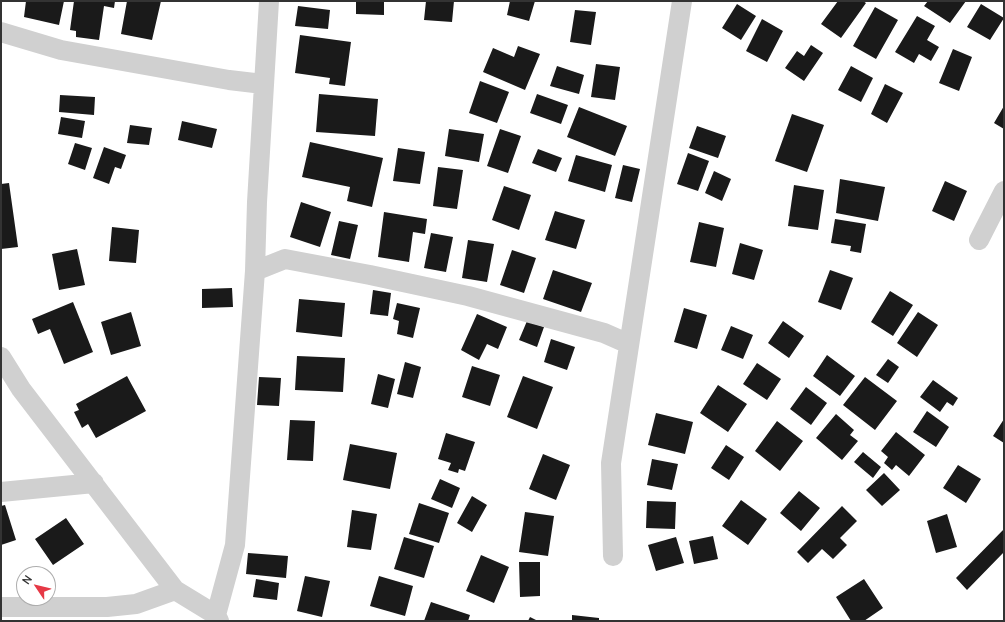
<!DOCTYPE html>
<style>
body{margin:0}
#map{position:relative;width:1005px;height:622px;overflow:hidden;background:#fff;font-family:Manrope,sans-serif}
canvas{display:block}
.frame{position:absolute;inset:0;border:2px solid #333;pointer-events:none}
.north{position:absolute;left:16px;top:566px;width:40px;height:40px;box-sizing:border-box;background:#fff;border:1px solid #adadad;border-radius:50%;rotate:305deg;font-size:11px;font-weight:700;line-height:16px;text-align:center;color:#333}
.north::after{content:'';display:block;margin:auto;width:14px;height:18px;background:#e63946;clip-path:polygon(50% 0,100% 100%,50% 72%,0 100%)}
</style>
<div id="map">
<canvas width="1005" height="622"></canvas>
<div class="frame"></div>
<div class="north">N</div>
</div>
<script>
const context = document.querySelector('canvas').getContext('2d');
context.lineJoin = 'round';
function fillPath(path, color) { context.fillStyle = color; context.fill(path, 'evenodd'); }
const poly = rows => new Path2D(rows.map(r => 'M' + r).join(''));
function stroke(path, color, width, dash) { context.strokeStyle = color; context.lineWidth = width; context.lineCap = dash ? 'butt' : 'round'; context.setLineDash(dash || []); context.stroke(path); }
fillPath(poly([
 [26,1,64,1,59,25,24,17],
 [74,1,115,1,114,8,104,6,99,40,76,37,76,31,70,30],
 [127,1,161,1,152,40,121,34],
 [356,1,384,1,384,15,356,14],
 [426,1,454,1,452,22,424,20],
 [510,1,535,1,529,21,507,15],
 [838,1,863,1,866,3,841,38,821,24],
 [928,1,966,1,950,23,924,6],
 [737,4,756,16,741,40,722,28],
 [981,4,1004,18,990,40,967,27],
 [298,6,330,10,328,29,295,26],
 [875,7,898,20,876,59,853,46],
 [575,10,596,12,591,45,570,42],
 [917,16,935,26,927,40,939,47,931,61,919,54,914,63,895,52],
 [762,19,783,31,767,62,746,51],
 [300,35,351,42,345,86,329,84,330,78,295,73],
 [811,45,823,53,804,81,785,68,797,51,804,56],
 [518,46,540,54,525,90,483,72,493,48,514,57],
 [953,49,972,57,959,91,939,83],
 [596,64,620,67,615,100,591,97],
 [557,66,584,75,579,94,550,86],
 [851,66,873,78,861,102,838,90],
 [480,81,509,92,497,123,469,113],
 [885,84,903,93,887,123,871,114],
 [319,94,378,99,375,136,316,132],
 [537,94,568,105,561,124,530,113],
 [60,95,95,97,94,115,59,112],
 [1004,106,1004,129,994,123],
 [579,107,627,126,615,156,567,137],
 [792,114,824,125,807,172,775,161],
 [61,117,85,121,82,138,58,134],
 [182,121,217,129,212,148,178,140],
 [130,125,152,128,149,145,127,143],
 [697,126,726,136,718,158,689,148],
 [449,129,484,134,479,162,445,156],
 [500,129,521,136,508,173,487,166],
 [310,142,383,158,372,207,347,201,350,187,302,177],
 [75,143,92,148,85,170,68,164],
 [104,147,126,155,121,169,115,167,109,184,93,178],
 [398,148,425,152,420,184,393,181],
 [538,149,562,158,556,172,532,163],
 [688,153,709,161,698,191,677,184],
 [576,155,612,165,605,192,568,181],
 [623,165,640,169,632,202,615,198],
 [438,167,463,170,457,209,433,206],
 [714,171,731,179,722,201,705,193],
 [840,179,885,187,878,221,836,213],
 [945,181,967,191,954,221,932,211],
 [9,183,18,247,1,249,1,184],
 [794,185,824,190,818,230,788,226],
 [504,186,531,195,519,230,492,220],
 [301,202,331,212,320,247,290,237],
 [555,211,585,220,576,249,545,240],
 [384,212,427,219,425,234,413,232,409,262,378,257],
 [835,219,866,224,861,253,850,251,851,246,831,243],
 [339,221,358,225,350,259,331,255],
 [699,222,724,228,716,267,690,262],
 [112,227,139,230,136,263,109,261],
 [431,233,453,237,446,272,424,268],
 [468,240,494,244,487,282,462,278],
 [740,243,763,250,754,280,732,274],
 [77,249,85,285,59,290,52,254],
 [512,250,536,258,524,293,500,285],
 [553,270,592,283,581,312,543,299],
 [830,270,853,278,841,310,818,302],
 [232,288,233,307,202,308,202,289],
 [373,290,391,293,388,316,370,314],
 [890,291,913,305,893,336,871,322],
 [299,299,345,303,342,337,296,332],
 [73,302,93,352,64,364,50,329,38,334,32,319],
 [397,303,420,308,413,338,397,334,399,321,393,319],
 [684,308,707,315,697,349,674,342],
 [131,312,141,346,111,355,101,322],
 [918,312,938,325,917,357,897,343],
 [477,314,507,327,498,349,487,344,479,360,461,350],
 [527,321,544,327,537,347,519,340],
 [783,321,804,336,789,358,768,343],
 [731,326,753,335,743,359,721,350],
 [551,339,575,347,567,370,544,362],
 [827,355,855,376,840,396,813,376],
 [297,356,345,358,343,392,295,390],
 [888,359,899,367,888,383,876,375],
 [405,362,421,367,413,398,397,394],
 [757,363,781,379,767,400,743,384],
 [472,366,500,375,490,406,462,397],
 [378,374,395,379,388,408,371,404],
 [127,376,146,411,96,438,88,424,82,428,74,412,79,410,76,404],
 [523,376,553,387,537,429,507,417],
 [259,377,281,378,279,406,257,405],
 [865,377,897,401,875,430,843,405],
 [933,380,958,398,953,406,947,402,940,412,920,397],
 [718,385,747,404,728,432,700,413],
 [806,387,827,403,811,425,790,409],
 [927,411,949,427,936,447,913,432],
 [656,413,693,422,685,454,648,445],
 [836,414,854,430,850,435,858,441,842,460,816,438],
 [1004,419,1004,443,993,436],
 [290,420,315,421,313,461,287,460],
 [777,421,803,441,780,471,755,451],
 [896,432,925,455,909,476,896,465,892,470,884,463,888,457,881,451],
 [446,433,475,442,465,471,459,469,458,473,448,470,451,463,438,459],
 [350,444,397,453,390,489,343,480],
 [726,445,744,457,729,480,711,468],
 [863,452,881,467,873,478,854,462],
 [543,454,570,465,556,500,529,489],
 [652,459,678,464,672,490,647,485],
 [958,465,981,479,966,503,943,488],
 [884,473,900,490,882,506,866,490],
 [440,479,460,488,452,508,431,499],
 [799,491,820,508,801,531,780,513],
 [472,496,487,505,472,532,457,523],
 [741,500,767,519,748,545,722,526],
 [647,501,676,502,675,529,646,528],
 [419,503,449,513,439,543,409,534],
 [5,505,16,540,1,545,1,506],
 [842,506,857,521,840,538,847,545,833,559,822,549,808,563,797,552],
 [352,510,377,514,371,550,347,547],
 [525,512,554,516,548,556,519,552],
 [947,514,957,547,936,553,927,521],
 [66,518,84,544,53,565,35,539],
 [1004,529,1004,552,967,590,956,578],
 [713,536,718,559,694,564,689,541],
 [404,537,434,546,424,578,394,569],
 [676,537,684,563,656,571,648,545],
 [248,553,288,556,286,578,246,574],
 [481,555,509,567,494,603,466,591],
 [519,562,540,562,540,596,520,597],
 [305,576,330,581,322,617,297,611],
 [379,576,413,586,405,616,370,606],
 [256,579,279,583,277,600,253,597],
 [864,579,883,608,864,621,851,621,836,597],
 [431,602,470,615,468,621,424,621],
 [572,615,599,618,599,621,572,621],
 [530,617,538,621,528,621]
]), '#1a1a1a');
stroke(poly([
 [1,32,61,50,229,80,263,84],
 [979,240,1004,191],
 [255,271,285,259,370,275,468,296,604,333,629,344],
 [1,357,21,389,175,590,216,615],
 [1,492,94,483],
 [613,556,611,463,682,1],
 [1,607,107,607,136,604,175,590],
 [219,621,216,615,235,545,255,271,257,202,269,1]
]), '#d0d0d0', 20);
</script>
